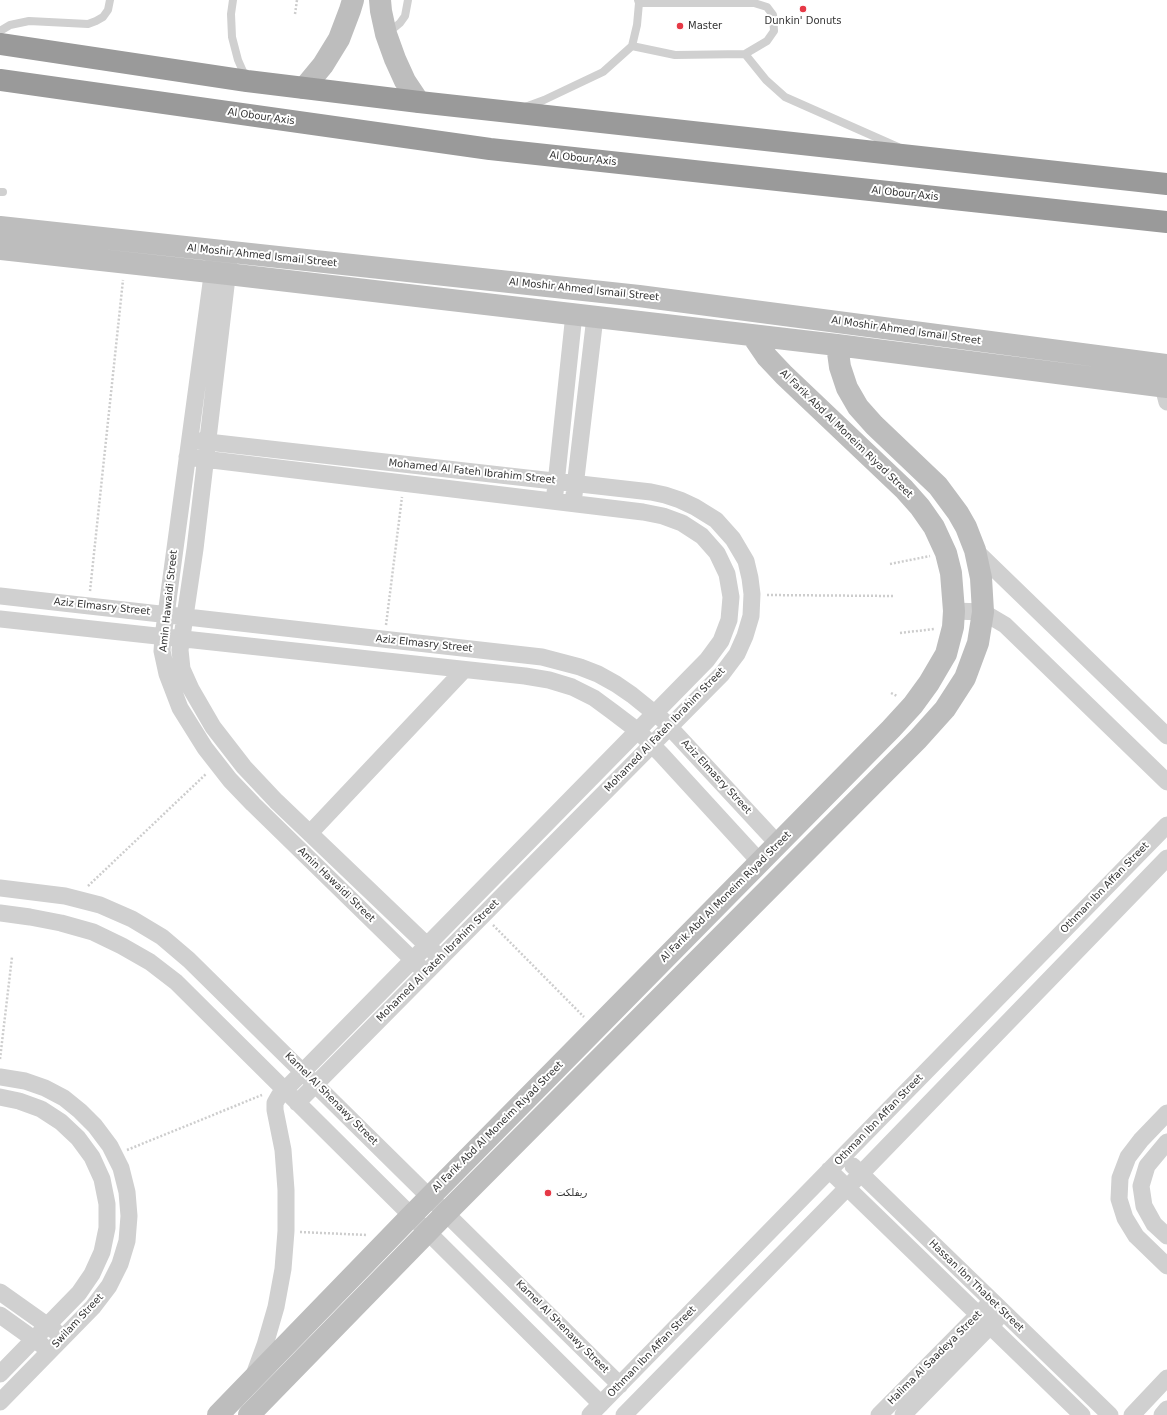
<!DOCTYPE html>
<meta charset="utf-8">
<style>
body{margin:0}
canvas{display:block;background:#fff}
</style>
<canvas width="1167" height="1415"></canvas>
<script>
const context = document.querySelector('canvas').getContext('2d');
context.lineJoin = 'round';
const poly = rows => new Path2D(rows.map(r => 'M' + r).join(''));
function stroke(path, color, width, dash) { context.strokeStyle = color; context.lineWidth = width; context.lineCap = dash ? 'butt' : 'round'; context.setLineDash(dash || []); context.stroke(path); }
function write(font, color, halo, rows, align = 'center') {
  context.font = font + ' "DejaVu Sans",Vazirmatn,sans-serif'; context.lineWidth = 4; context.setLineDash([]); context.textBaseline = 'middle'; context.strokeStyle = halo; context.fillStyle = color; for (const [text, x, y, turn = 0] of rows) {
    context.save(); context.translate(x, y); context.rotate((+turn || 0) * Math.PI / 180); context.textAlign = isNaN(turn) ? turn : align; if (halo) context.strokeText(text, 0, 0); context.fillText(text, 0, 0); context.restore();
  }
}
stroke(poly([
 [295,14,297,0],
 [890,564,930,556],
 [90,591,123,280],
 [767,595,893,596],
 [386,625,402,497],
 [900,633,934,629],
 [891,693,897,696],
 [88,886,206,774],
 [493,925,584,1017],
 [0,1059,12,957],
 [127,1150,262,1095],
 [300,1232,367,1235]
]), '#cdcdcd', 2.5, [2, 2]);
stroke(poly([
 [233,0,231,14,232,37,238,60,246,78],
 [0,31,10,25,29,21,88,24,96,21,103,17,108,10,110,0],
 [388,33,400,23,405,16,408,0],
 [632,46,675,55,745,54,767,41,774,31,773,15,767,7,754,3,639,3],
 [745,54,766,80,785,97,898,147],
 [525,107,544,100,603,72,632,46,637,25,639,3,638,0],
 [0,192,3,192]
]), '#d0d0d0', 8);
stroke(poly([
 [230,252,195,549,180,650,182,669,191,689,213,727,244,767,276,801,435,953],
 [214,261,163,637,162,651,167,674,180,708,205,748,230,780,253,804,421,968],
 [1160,375,1167,402],
 [190,440,651,492,665,495,680,500,695,507,716,520,733,539,746,561,750,578,752,594,751,616,745,636,737,654,722,674,297,1103],
 [187,457,643,512,663,516,682,523,702,536,717,553,727,574,731,597,729,620,721,641,707,660,279,1096,275,1103,275,1110,283,1150,286,1190,286,1231,283,1269,276,1307,265,1345,254,1375],
 [555,493,574,314],
 [574,495,595,317],
 [975,550,1167,736],
 [0,596,542,657,580,667,598,674,616,684,632,695,663,720,778,844],
 [954,611,983,612,1005,625,1167,782],
 [0,619,525,676,549,680,572,687,594,698,613,712,638,731,661,754,760,862],
 [310,833,464,670],
 [0,888,65,896,100,905,132,919,162,937,189,960,620,1385],
 [0,913,30,917,61,923,93,932,122,946,150,962,176,982,601,1404],
 [0,1077,25,1081,45,1088,64,1098,80,1111,95,1126,110,1146,121,1168,127,1192,129,1216,127,1241,120,1264,109,1286,93,1307,0,1402],
 [0,1097,19,1101,41,1109,61,1122,78,1138,92,1157,102,1179,107,1204,107,1228,102,1252,92,1274,79,1293,0,1374],
 [1167,1113,1141,1140,1128,1157,1120,1178,1119,1199,1125,1218,1136,1236,1167,1266],
 [1167,1142,1147,1166,1141,1186,1144,1206,1154,1224,1167,1236],
 [853,1166,1110,1415],
 [829,1170,1082,1415],
 [0,1292,55,1331],
 [0,1315,42,1345],
 [590,1415,1167,825],
 [624,1415,847,1188,1167,858],
 [879,1415,986,1307],
 [903,1415,997,1319],
 [1132,1415,1167,1378],
 [1162,1415,1167,1409]
]), '#d0d0d0', 17);
stroke(poly([
 [380,0,381,11,386,34,395,59,405,81,419,102],
 [304,88,323,65,339,39,350,10,353,0],
 [0,227,639,296,1167,365],
 [0,249,228,274,837,345,1167,387],
 [218,1415,411,1216,891,729,913,705,929,683,946,654,953,627,954,611,951,573,946,553,934,527,920,507,904,489,784,375,767,357,752,335],
 [249,1415,446,1213,918,739,945,709,965,678,978,643,983,612,981,578,975,550,966,527,958,513,938,486,874,425,858,407,847,388,840,367,837,345]
]), '#bdbdbd', 22);
stroke(poly([
 [0,44,247,81,419,102,1167,184],
 [0,80,490,149,1167,222]
]), '#9a9a9a', 22);
for (const [x, y, r, color] of [
 [803,9,4,"#e63946"],
 [680,26,4,"#e63946"],
 [548,1193,4,"#e63946"]
]) { const dot = new Path2D(); dot.arc(x, y, r, 0, 2 * Math.PI); context.fillStyle = color; context.fill(dot); stroke(dot, '#fff', 1.5); }
write('10px', '#333', '#fff', [
 ["Dunkin' Donuts",803,21,"center"],
 ["Master",688,26],
 ["ريفلكت",556,1193]
], 'left');
write('10px', '#333', '#fff', [
 ["Al Obour Axis",261,117,8],
 ["Al Obour Axis",583,159,6],
 ["Al Obour Axis",905,194,6],
 ["Al Moshir Ahmed Ismail Street",262,256,6],
 ["Al Moshir Ahmed Ismail Street",584,290,6],
 ["Al Moshir Ahmed Ismail Street",906,331,8],
 ["Al Farik Abd Al Moneim Riyad Street",846,434,44],
 ["Mohamed Al Fateh Ibrahim Street",472,472,6],
 ["Amin Hawaidi Street",169,601,-84],
 ["Aziz Elmasry Street",102,607,6],
 ["Aziz Elmasry Street",424,644,6],
 ["Mohamed Al Fateh Ibrahim Street",665,730,-46],
 ["Aziz Elmasry Street",716,777,47],
 ["Amin Hawaidi Street",336,885,44],
 ["Othman Ibn Affan Street",1105,888,-46],
 ["Al Farik Abd Al Moneim Riyad Street",726,897,-45],
 ["Mohamed Al Fateh Ibrahim Street",438,961,-45],
 ["Kamel Al Shenawy Street",331,1099,45],
 ["Othman Ibn Affan Street",879,1120,-46],
 ["Al Farik Abd Al Moneim Riyad Street",498,1127,-45],
 ["Hassan Ibn Thabet Street",976,1286,44],
 ["Swilam Street",78,1321,-47],
 ["Kamel Al Shenawy Street",562,1327,45],
 ["Othman Ibn Affan Street",652,1352,-46],
 ["Halima Al Saadeya Street",935,1358,-45]
]);
</script>
